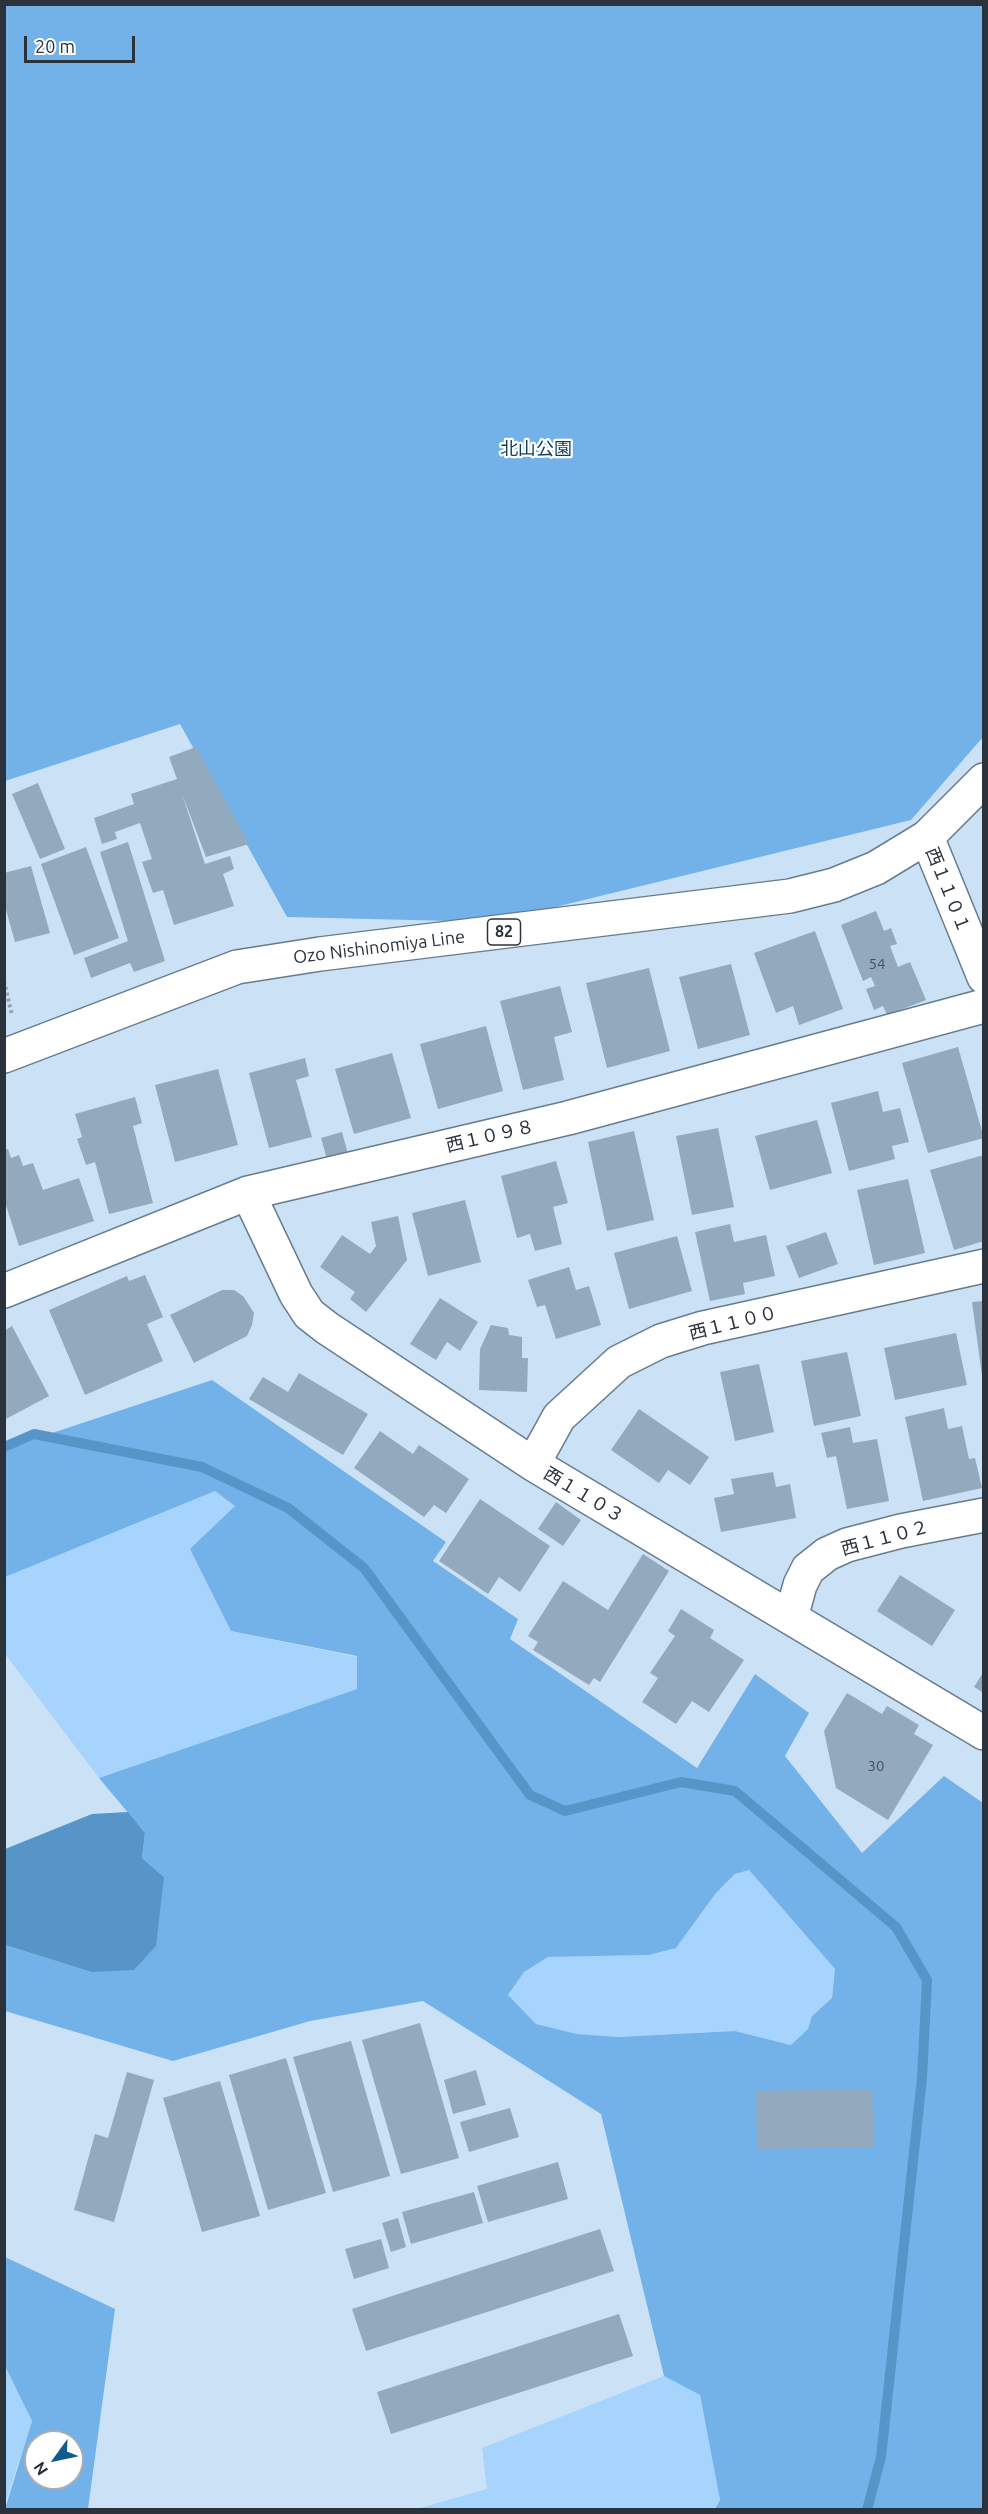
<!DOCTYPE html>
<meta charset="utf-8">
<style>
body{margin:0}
#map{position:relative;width:988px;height:2514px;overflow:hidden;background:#cbe2f6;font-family:Ubuntu,sans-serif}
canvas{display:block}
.frame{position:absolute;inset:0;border:6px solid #2a333b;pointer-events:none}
.north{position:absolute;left:24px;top:2430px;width:60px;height:60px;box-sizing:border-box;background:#fff;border:2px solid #aaadb1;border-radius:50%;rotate:237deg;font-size:16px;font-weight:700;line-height:24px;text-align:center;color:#2a333b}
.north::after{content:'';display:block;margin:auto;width:21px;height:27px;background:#115c8f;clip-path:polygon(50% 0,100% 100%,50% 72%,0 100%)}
.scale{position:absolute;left:24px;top:36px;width:111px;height:27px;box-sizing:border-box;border:3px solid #2a333b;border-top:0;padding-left:8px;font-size:18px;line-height:21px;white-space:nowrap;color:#2a333b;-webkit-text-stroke:4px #fff;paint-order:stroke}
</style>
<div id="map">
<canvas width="988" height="2514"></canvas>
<div class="frame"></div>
<div class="north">N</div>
<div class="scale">20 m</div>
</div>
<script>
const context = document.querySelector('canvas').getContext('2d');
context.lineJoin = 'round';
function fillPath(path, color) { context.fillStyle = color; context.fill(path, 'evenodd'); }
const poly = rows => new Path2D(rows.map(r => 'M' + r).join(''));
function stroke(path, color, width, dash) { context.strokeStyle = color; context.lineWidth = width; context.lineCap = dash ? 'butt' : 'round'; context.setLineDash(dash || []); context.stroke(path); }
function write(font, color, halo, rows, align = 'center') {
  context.font = font + ' Ubuntu,"Noto Sans JP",sans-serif'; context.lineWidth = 4.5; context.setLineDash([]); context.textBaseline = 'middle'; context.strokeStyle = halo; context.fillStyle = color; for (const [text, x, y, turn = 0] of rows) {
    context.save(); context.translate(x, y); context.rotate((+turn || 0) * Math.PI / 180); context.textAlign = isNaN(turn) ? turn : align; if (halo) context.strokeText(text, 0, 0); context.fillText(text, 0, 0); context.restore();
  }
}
fillPath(poly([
 [215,1491,235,1505,231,1631,357,1657,357,1689,99,1778,5,1654,5,1577],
 [749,1870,835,1969,832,1998,812,2016,809,2029,792,2045,735,2031,618,2037,577,2034,536,2024,508,1995,524,1972,548,1957,649,1955,676,1948,716,1893,735,1874],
 [5,2366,32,2421,5,2504],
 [664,2376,700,2395,720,2500,715,2509,413,2510,487,2489,482,2448]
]), '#a7d4fc');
fillPath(poly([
 [4,5,983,5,983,737,911,820,494,922,287,917,180,724,5,781],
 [212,1380,446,1542,433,1561,518,1619,510,1639,697,1768,755,1674,809,1713,785,1756,862,1853,944,1776,983,1803,983,2509,715,2509,720,2500,700,2395,664,2376,601,2114,423,2001,310,2021,173,2061,5,2011,5,1945,91,1972,164,1877,142,1858,145,1833,99,1778,357,1689,357,1656,231,1631,190,1549,235,1506,215,1491,5,1577,4,1449],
 [749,1870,835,1969,832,1998,812,2016,808,2029,791,2045,735,2031,618,2037,577,2034,536,2024,508,1995,524,1972,548,1957,649,1955,676,1948,716,1893,735,1874],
 [5,2257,115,2309,88,2509,5,2509,32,2421,5,2366],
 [36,2442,72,2442,72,2478,36,2478]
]), '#73b2e8');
fillPath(poly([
 [128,1812,145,1833,142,1858,164,1877,156,1946,134,1970,91,1972,5,1945,5,1849,92,1814]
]), '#5795c9');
stroke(poly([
 [4,1447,34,1434,202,1467,288,1508,364,1568,530,1795,565,1811,681,1782,735,1791,896,1927,927,1980,922,2078,881,2457,867,2510]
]), '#5795c9', 10);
fillPath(poly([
 [196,747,249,844,206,857,182,794,205,864,230,856,234,869,223,874,234,906,174,925,163,890,153,893,142,862,152,859,140,823,115,832,117,839,102,844,94,818,134,804,131,794,177,779,169,757],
 [38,783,65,849,40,859,12,794],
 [128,842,165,961,134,972,130,963,91,978,84,958,128,941,100,852],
 [86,847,119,938,74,955,41,864],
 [31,866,50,933,15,942,4,903,4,873],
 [876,911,884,931,891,928,897,944,890,946,898,967,910,962,926,1000,887,1015,883,1006,874,1010,866,989,875,986,871,977,863,981,841,925],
 [815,931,843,1009,799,1025,793,1006,776,1013,754,953],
 [731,964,750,1035,698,1049,679,977],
 [649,968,670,1051,607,1068,586,983],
 [560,986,572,1032,554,1037,564,1080,523,1090,500,1001],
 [486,1026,503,1091,438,1109,420,1044],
 [958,1047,984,1138,928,1153,902,1063],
 [392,1053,411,1118,354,1134,335,1069],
 [305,1058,309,1076,296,1080,312,1137,269,1148,249,1073],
 [218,1069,238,1145,175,1162,155,1085],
 [878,1091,883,1112,900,1108,909,1142,892,1146,895,1159,849,1171,831,1103],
 [135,1097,142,1123,133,1126,153,1203,109,1214,95,1162,86,1165,77,1139,82,1137,75,1114],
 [817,1120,832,1173,770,1190,755,1136],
 [718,1128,734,1207,692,1215,676,1136],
 [634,1131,654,1220,607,1231,588,1142],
 [342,1132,348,1154,327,1159,321,1138],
 [8,1149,11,1158,19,1155,23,1166,33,1163,43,1190,79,1178,94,1221,19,1246,4,1199,4,1150],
 [984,1155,984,1241,954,1250,930,1170],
 [556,1161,568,1203,553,1207,562,1244,535,1251,530,1234,517,1238,501,1176],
 [908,1179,925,1253,874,1265,857,1190],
 [465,1200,481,1262,428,1276,412,1213],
 [398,1216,407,1260,366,1312,350,1299,355,1292,320,1267,342,1235,370,1254,376,1246,371,1222],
 [730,1224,734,1242,766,1235,775,1276,743,1283,745,1294,710,1301,695,1232],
 [826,1232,838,1264,799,1278,786,1246],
 [677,1236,692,1291,629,1309,614,1253],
 [569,1267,576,1290,589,1286,601,1325,556,1339,545,1305,537,1307,528,1280],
 [145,1275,163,1317,147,1324,163,1361,85,1395,49,1310,127,1276,129,1281],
 [222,1290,234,1290,243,1296,254,1313,252,1325,247,1336,194,1363,170,1315],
 [440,1298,478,1322,460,1351,447,1342,436,1360,410,1344],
 [984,1301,984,1376,982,1376,972,1302],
 [491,1325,508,1328,509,1335,522,1337,522,1358,528,1358,527,1392,479,1390,480,1349],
 [12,1326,49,1396,4,1420,4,1331],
 [956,1333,967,1385,895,1400,884,1348],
 [847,1352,861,1416,814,1426,801,1361],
 [759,1364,774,1432,735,1441,720,1372],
 [299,1373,368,1414,343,1455,249,1399,263,1377,288,1392],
 [944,1408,948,1429,962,1426,969,1459,975,1458,982,1488,923,1501,905,1417],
 [639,1409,709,1457,690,1485,668,1470,659,1483,611,1450],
 [850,1427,853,1443,877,1439,889,1501,847,1509,836,1456,827,1458,821,1433],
 [380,1431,413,1454,419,1445,469,1479,446,1513,434,1505,424,1517,354,1468],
 [773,1472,776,1487,790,1484,796,1518,721,1532,714,1498,734,1494,731,1479],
 [480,1499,550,1546,520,1592,499,1577,488,1594,439,1561],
 [556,1502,581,1520,563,1546,538,1529],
 [643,1554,669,1571,600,1682,594,1678,589,1685,533,1650,538,1642,528,1636,563,1581,608,1610],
 [900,1575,955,1610,932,1646,877,1611],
 [681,1609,714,1630,710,1638,744,1660,709,1712,692,1701,676,1724,642,1702,658,1678,650,1673,675,1636,668,1631],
 [984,1671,984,1693,974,1687],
 [847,1693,882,1714,887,1706,919,1725,914,1734,933,1745,888,1820,836,1788,824,1731],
 [420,2023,459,2158,401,2174,362,2040],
 [351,2041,390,2176,333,2192,293,2057],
 [286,2058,326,2193,268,2210,229,2075],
 [476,2070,486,2105,453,2114,444,2080],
 [127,2072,154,2080,114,2222,74,2210,95,2134,108,2138],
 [220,2081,260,2216,202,2232,163,2098],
 [872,2089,874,2147,757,2149,756,2091],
 [510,2108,519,2137,469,2152,460,2122],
 [558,2162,568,2199,488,2222,477,2186],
 [474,2192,483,2223,411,2244,402,2212],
 [398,2218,406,2247,391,2252,382,2223],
 [600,2229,614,2271,366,2351,352,2309],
 [381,2239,389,2268,354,2279,345,2249],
 [619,2314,633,2356,391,2434,377,2392]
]), '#93a9bd');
const minor = poly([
 [248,1193,296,1294,309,1314,327,1328,533,1464,984,1733],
 [4,1291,248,1193,568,1118,984,1006],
 [533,1464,559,1417,619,1362,661,1341,703,1328,984,1266],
 [791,1618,800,1585,808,1569,827,1554,847,1545,901,1531,984,1515]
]);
const tertiary = poly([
 [927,837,984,977]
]);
const primary = poly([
 [4,1056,237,967,320,954,790,896,834,885,876,868,927,837,984,780]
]);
stroke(minor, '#677c8e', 36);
stroke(tertiary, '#677c8e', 36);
stroke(primary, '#677c8e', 36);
stroke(poly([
 [4,981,12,1015]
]), '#93a5b4', 4, [3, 3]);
stroke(minor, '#fff', 33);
stroke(tertiary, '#fff', 33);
stroke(primary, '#fff', 33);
write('15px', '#44505c', null, [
 ["54",877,964],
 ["30",876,1766]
]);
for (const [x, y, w] of [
 [504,932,33]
]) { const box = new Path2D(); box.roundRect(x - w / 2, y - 13, w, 26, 4.5); context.fillStyle = '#fff'; context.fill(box); stroke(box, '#2a333b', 1.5); }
write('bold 16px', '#2a333b', null, [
 ["82",504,932]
]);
write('18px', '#0c3c5f', '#fff', [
 ["北山公園",536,449]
]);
write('18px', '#2a333b', '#fff', [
 ["西１１０１",948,890,68],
 ["Ozo Nishinomiya Line",379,947,-7],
 ["西１０９８",490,1136,-13],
 ["西１１００",733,1323,-14],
 ["西１１０３",584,1495,31],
 ["西１１０２",885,1538,-15]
]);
</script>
